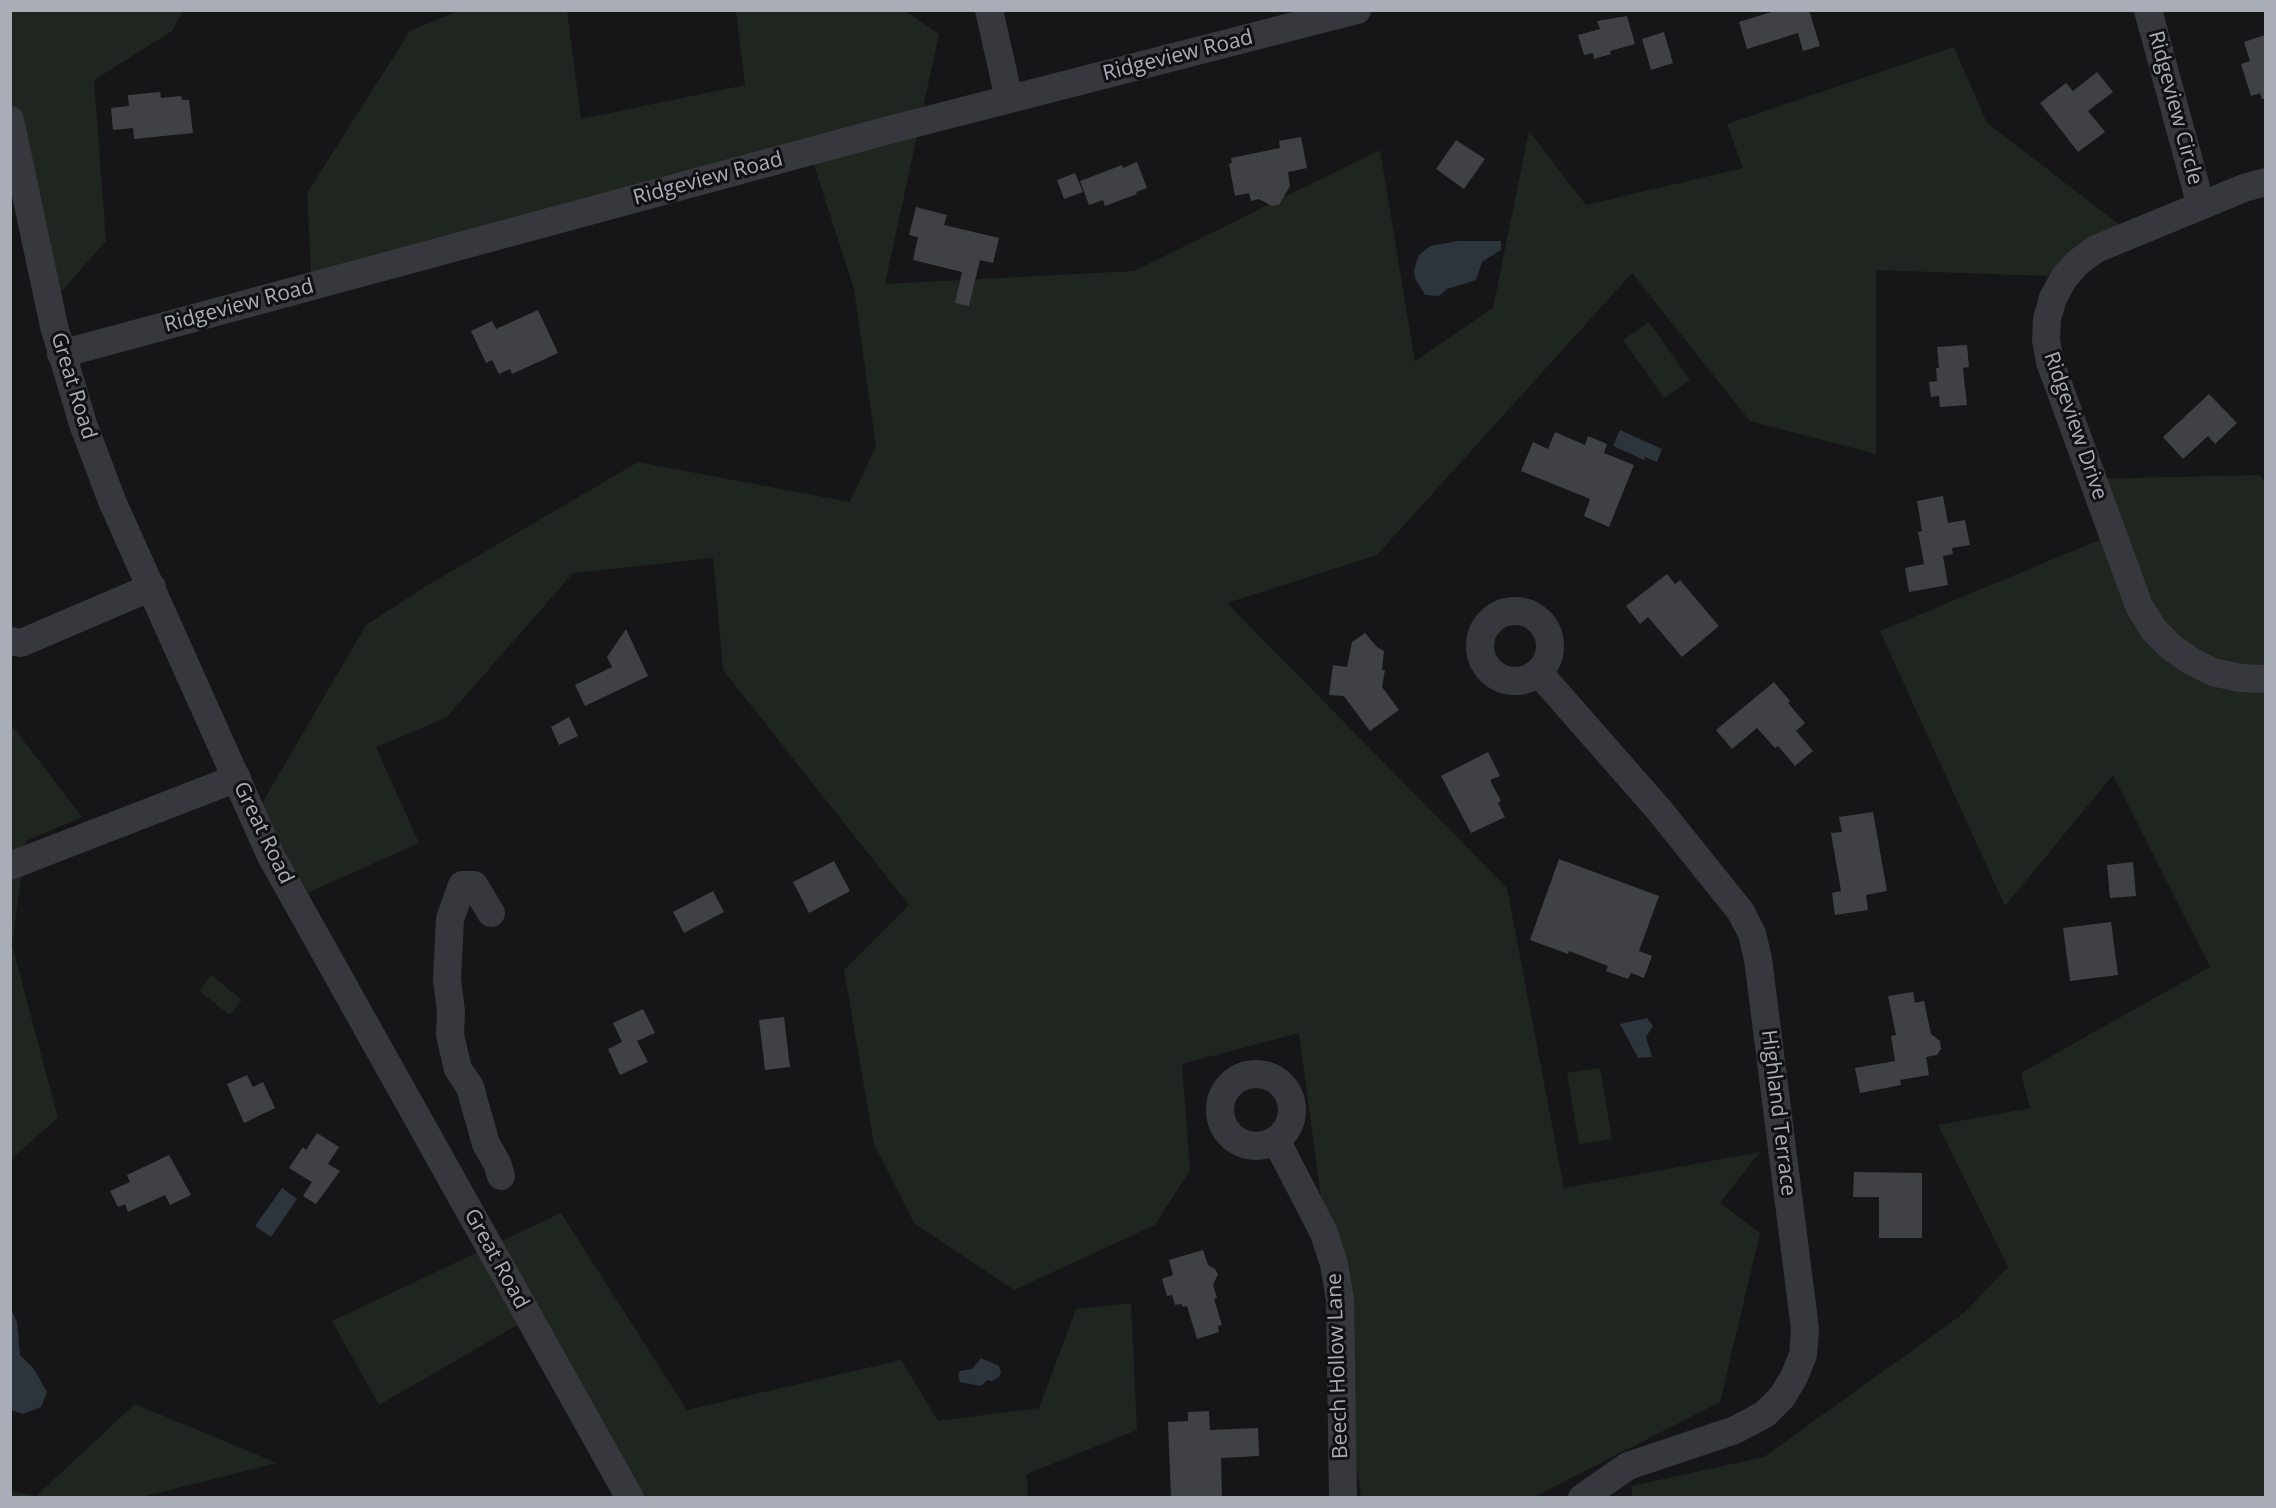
<!DOCTYPE html>
<style>
body{margin:0}
#map{position:relative;width:2276px;height:1508px;overflow:hidden;background:#161618;font-family:"Open Sans",sans-serif}
canvas{display:block}
.frame{position:absolute;inset:0;border:12px solid #a8adb8;pointer-events:none}
</style>
<div id="map">
<canvas width="2276" height="1508"></canvas>
<div class="frame"></div>
</div>
<script>
const context = document.querySelector('canvas').getContext('2d');
context.lineJoin = 'round';
function fillPath(path, color) { context.fillStyle = color; context.fill(path, 'evenodd'); }
const poly = rows => new Path2D(rows.map(r => 'M' + r).join(''));
function stroke(path, color, width, dash) { context.strokeStyle = color; context.lineWidth = width; context.lineCap = dash ? 'butt' : 'round'; context.setLineDash(dash || []); context.stroke(path); }
function write(font, color, halo, rows, align = 'center') {
  context.font = font + ' "Open Sans",sans-serif'; context.lineWidth = 6; context.setLineDash([]); context.textBaseline = 'middle'; context.strokeStyle = halo; context.fillStyle = color; for (const [text, x, y, turn = 0] of rows) {
    context.save(); context.translate(x, y); context.rotate((+turn || 0) * Math.PI / 180); context.textAlign = isNaN(turn) ? turn : align; if (halo) context.strokeText(text, 0, 0); context.fillText(text, 0, 0); context.restore();
  }
}
fillPath(poly([
 [10,11,183,11,172,31,94,80,106,241,40,316,11,174],
 [458,11,567,11,581,119,745,85,736,11,905,11,939,34,885,284,1134,271,1380,150,1415,361,1493,308,1529,131,1586,205,1743,168,1727,124,1954,47,1987,123,2128,231,2075,277,1876,270,1876,454,1750,421,1632,273,1377,555,1227,603,1507,888,1564,1188,1760,1152,1720,1203,1760,1233,1720,1402,1534,1497,1361,1497,1299,1033,1182,1064,1190,1170,1155,1225,1014,1290,914,1223,874,1144,844,970,909,905,723,670,713,558,573,573,446,718,376,747,419,843,294,899,258,810,366,625,428,585,638,462,850,502,876,446,854,289,813,162,312,290,307,193,410,31],
 [1649,322,1690,380,1664,398,1623,340],
 [2260,475,2266,484,2265,1497,1633,1498,1631,1486,1764,1457,1964,1313,2008,1267,1938,1125,2030,1108,2021,1073,2210,967,2113,775,2005,906,1880,631,2104,538,2088,479],
 [10,723,82,817,26,841,12,945,58,1118,11,1159],
 [211,975,242,1000,230,1015,199,991],
 [1600,1068,1612,1139,1579,1144,1567,1073],
 [561,1213,687,1410,901,1360,938,1421,1039,1408,1076,1309,1131,1303,1137,1430,1027,1474,1028,1497,633,1497,531,1317,379,1405,332,1321],
 [135,1404,277,1463,142,1497,11,1497,11,1491,36,1496]
]), '#1e261f');
fillPath(poly([
 [1458,241,1501,241,1501,250,1482,262,1476,280,1447,289,1439,296,1425,295,1415,278,1414,270,1419,255,1430,246],
 [1620,430,1662,449,1657,462,1645,457,1644,460,1613,446],
 [1647,1018,1653,1026,1646,1037,1652,1057,1638,1058,1620,1024],
 [282,1188,297,1199,271,1237,255,1226],
 [11,1309,17,1322,20,1355,34,1369,47,1392,41,1407,23,1414,11,1410],
 [981,1358,999,1366,1001,1373,999,1377,992,1381,987,1380,981,1386,960,1382,958,1375,960,1371,972,1369]
]), '#2c353c');
fillPath(poly([
 [1778,10,1809,10,1820,46,1803,51,1798,33,1747,49,1739,22],
 [1627,16,1635,44,1610,51,1611,54,1594,59,1593,53,1584,55,1578,35,1600,29,1597,21],
 [1664,32,1673,63,1651,70,1642,39],
 [2265,35,2265,99,2262,99,2260,93,2251,96,2241,64,2250,61,2244,42],
 [2097,72,2113,92,2088,111,2105,132,2078,152,2040,103,2066,83,2073,91],
 [160,92,161,98,181,96,182,100,189,100,193,133,134,139,133,128,113,130,111,108,129,106,128,95],
 [1301,137,1307,168,1288,172,1290,186,1279,205,1272,206,1259,199,1251,201,1249,193,1235,196,1229,164,1232,163,1231,158,1280,148,1279,141],
 [1456,140,1485,159,1464,189,1436,169],
 [1137,162,1147,188,1136,192,1137,194,1105,206,1103,200,1089,205,1080,181,1122,165,1123,168],
 [1075,173,1083,192,1064,199,1057,180],
 [916,207,947,215,944,225,999,238,993,263,980,260,969,306,955,303,962,272,913,260,918,237,909,235],
 [538,310,558,353,512,374,510,369,499,374,492,360,486,363,471,331,492,321,496,329],
 [1967,345,1969,367,1963,368,1967,405,1940,407,1939,396,1931,397,1929,382,1937,381,1936,368,1939,368,1937,347],
 [2209,394,2237,423,2215,444,2208,436,2183,459,2163,437],
 [1555,432,1585,445,1588,436,1607,444,1604,453,1634,465,1609,527,1584,516,1590,499,1521,471,1533,442,1548,449],
 [1943,496,1948,523,1965,520,1970,545,1952,548,1953,554,1943,556,1948,585,1909,592,1905,568,1924,564,1918,532,1922,531,1917,501],
 [1667,574,1675,584,1680,580,1719,626,1682,657,1648,617,1640,624,1626,606],
 [626,629,648,676,585,706,575,685,612,667,607,657],
 [1365,633,1377,647,1384,651,1382,670,1385,670,1382,687,1399,710,1370,731,1344,696,1329,695,1333,665,1347,667,1352,642],
 [1774,682,1790,701,1788,703,1805,723,1796,731,1813,751,1795,766,1778,746,1775,748,1757,728,1732,749,1716,730],
 [569,717,578,736,559,745,551,727],
 [1488,752,1500,776,1490,780,1501,801,1498,803,1505,817,1471,833,1441,776],
 [1873,812,1887,891,1866,895,1868,910,1835,915,1832,893,1841,891,1831,833,1842,832,1839,817],
 [1559,859,1659,896,1639,951,1652,956,1644,978,1631,973,1628,979,1606,971,1608,966,1569,951,1568,954,1530,940],
 [834,861,850,891,809,913,793,882],
 [2133,862,2136,896,2110,898,2107,865],
 [713,891,724,912,684,933,673,912],
 [2111,922,2118,975,2070,981,2063,928],
 [1913,992,1915,1003,1924,1001,1931,1034,1940,1041,1941,1049,1937,1055,1926,1057,1929,1075,1900,1080,1901,1085,1860,1093,1855,1068,1895,1061,1891,1036,1896,1035,1888,996],
 [643,1009,655,1033,637,1041,648,1062,620,1075,608,1049,622,1042,613,1023],
 [784,1017,790,1067,765,1070,759,1020],
 [247,1075,253,1087,263,1082,275,1108,244,1123,227,1084],
 [317,1133,339,1147,328,1164,340,1171,316,1204,303,1196,312,1182,289,1168,303,1147,306,1150],
 [169,1155,191,1195,170,1205,165,1195,128,1212,125,1204,118,1207,110,1191,130,1182,127,1175],
 [1854,1172,1922,1173,1922,1238,1879,1238,1879,1197,1853,1197],
 [1203,1250,1208,1265,1215,1269,1218,1274,1213,1285,1217,1298,1214,1299,1222,1325,1218,1326,1219,1332,1197,1339,1187,1306,1183,1307,1181,1304,1175,1305,1172,1295,1167,1296,1162,1279,1173,1275,1169,1260],
 [1209,1411,1210,1430,1258,1428,1259,1456,1221,1458,1222,1497,1171,1497,1168,1422,1188,1421,1188,1412]
]), '#404145');
stroke(poly([
 [989,10,1009,99],
 [2148,10,2201,206],
 [10,120,54,326,83,424,112,501,271,856,630,1498],
 [2266,182,2244,188,2096,249,2077,263,2064,278,2053,298,2047,319,2046,340,2050,362,2139,606,2154,630,2172,648,2191,661,2213,672,2240,678,2266,679],
 [61,354,889,130,1357,10],
 '1480 646a35 35 0 1 1 70 0a35 35 0 1 1-70 0Z',
 [10,641,21,643,152,587],
 [1539,673,1660,811,1741,912,1752,934,1758,959,1805,1329,1803,1355,1794,1377,1782,1397,1765,1414,1735,1430,1628,1466,1582,1498],
 [10,866,237,778],
 [491,913,474,885,462,885,450,919,447,979,451,1012,450,1035,458,1069,470,1087,486,1144,497,1163,501,1176],
 '1220 1110a36 36 0 1 1 72 0a36 36 0 1 1-72 0Z',
 [1276,1140,1324,1233,1334,1264,1340,1299,1343,1498]
]), '#37383d', 28);
write('21px', '#a8adb8', '#111113', [
 ["Ridgeview Road",1178,56,-14],
 ["Ridgeview Circle",2175,108,75],
 ["Ridgeview Road",708,179,-15],
 ["Ridgeview Road",239,306,-15],
 ["Great Road",73,386,73],
 ["Ridgeview Drive",2075,426,71],
 ["Great Road",263,833,64],
 ["Highland Terrace",1778,1113,83],
 ["Great Road",496,1259,61],
 ["Beech Hollow Lane",1338,1366,-92]
]);
</script>
